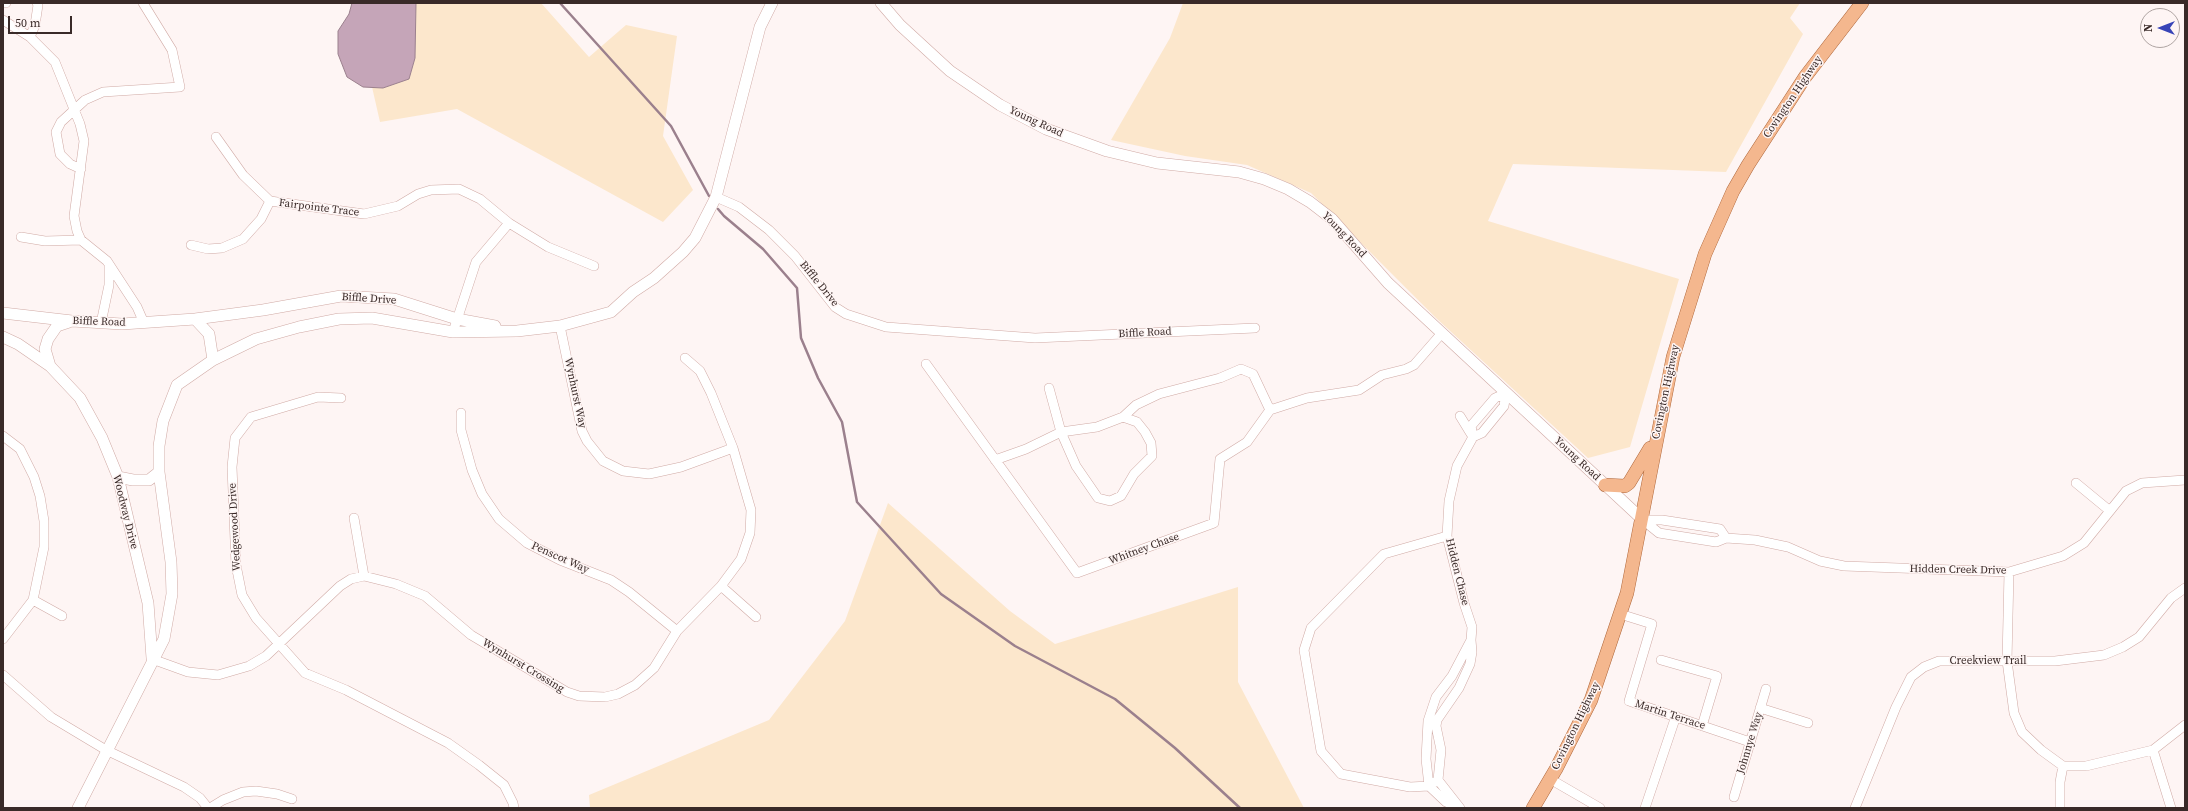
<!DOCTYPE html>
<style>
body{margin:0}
#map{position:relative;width:2188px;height:811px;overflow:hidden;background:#fef5f4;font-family:"Source Serif 4",serif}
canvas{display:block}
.frame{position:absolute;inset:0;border:4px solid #392a28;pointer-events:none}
.north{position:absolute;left:2140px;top:8px;width:40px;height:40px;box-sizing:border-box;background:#fef5f4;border:1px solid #afa4a2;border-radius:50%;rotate:270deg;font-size:11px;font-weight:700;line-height:16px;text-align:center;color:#392a28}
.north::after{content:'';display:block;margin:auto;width:14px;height:18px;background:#3844b7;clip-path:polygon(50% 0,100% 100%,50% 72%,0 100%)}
.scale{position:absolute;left:8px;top:16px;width:64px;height:18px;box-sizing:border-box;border:2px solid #392a28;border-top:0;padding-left:5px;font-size:12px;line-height:14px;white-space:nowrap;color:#392a28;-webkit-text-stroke:3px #fef5f4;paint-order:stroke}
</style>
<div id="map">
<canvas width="2188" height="811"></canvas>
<div class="frame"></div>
<div class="north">N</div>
<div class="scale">50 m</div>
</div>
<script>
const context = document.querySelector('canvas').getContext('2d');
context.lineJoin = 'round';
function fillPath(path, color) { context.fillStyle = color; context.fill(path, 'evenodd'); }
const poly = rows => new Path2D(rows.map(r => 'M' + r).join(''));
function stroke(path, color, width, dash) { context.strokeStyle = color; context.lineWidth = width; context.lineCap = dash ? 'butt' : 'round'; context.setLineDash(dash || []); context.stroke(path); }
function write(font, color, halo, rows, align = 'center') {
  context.font = font + ' "Source Serif 4",serif'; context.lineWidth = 3; context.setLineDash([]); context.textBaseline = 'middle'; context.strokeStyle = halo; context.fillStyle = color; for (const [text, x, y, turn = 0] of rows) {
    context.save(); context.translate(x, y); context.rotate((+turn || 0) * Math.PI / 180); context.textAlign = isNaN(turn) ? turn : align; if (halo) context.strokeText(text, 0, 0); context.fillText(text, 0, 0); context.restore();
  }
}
fillPath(poly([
 [416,3,541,3,589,57,626,25,677,36,663,136,693,190,663,222,457,109,380,122,372,87,383,88,409,79,415,58],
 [1183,3,1800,3,1790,18,1803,34,1726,172,1513,164,1488,221,1679,279,1630,447,1588,458,1436,318,1311,193,1247,165,1185,156,1111,140,1170,38],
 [888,503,1010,611,1055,644,1238,587,1238,682,1304,808,590,808,589,795,769,720,845,621]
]), '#fce7cc');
const water = poly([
 [352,3,416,3,415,58,409,79,383,88,363,87,347,77,338,54,338,31,349,14,352,3]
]);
fillPath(water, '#c5a5b8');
stroke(water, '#9b808d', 1);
stroke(poly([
 [560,3,671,126,709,196],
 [718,209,724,216,763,249,797,288,801,338,818,378,842,422,857,502,941,594,1015,646,1115,699,1175,748,1240,808]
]), '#9b808d', 2.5);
const minor = poly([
 [3,3,6,3],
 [3,20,30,37,55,62,80,124,84,141,74,216,77,231,81,240,107,261,137,307,144,323],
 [30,37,35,25,38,5,37,3],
 [216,137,243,175,270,201,364,214,398,206,418,194,431,190,459,189,480,199,509,223,548,247,594,266],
 [81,169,70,164,60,154,56,132,61,122,85,100,103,92,180,87,172,50,143,3],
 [716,197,739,207,769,230,795,256,835,307,846,314,886,327,1035,338,1255,328],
 [21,237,45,241,81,240],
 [191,245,208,249,222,248,243,239,261,219,270,201],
 [101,323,109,285,109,264],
 [560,326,582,431,587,441,603,461,623,471,649,474,681,467,733,448],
 [453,332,476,262,509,223],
 [926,364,1077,573,1214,523,1220,459,1247,442,1270,410,1307,398,1359,390,1382,375,1406,369,1414,365,1442,333],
 [1049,388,1061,432,1076,466,1098,498,1110,501,1121,496,1134,474,1152,456,1151,443,1145,432,1137,422,1123,417],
 [341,398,318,397,251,417,235,438,232,467,236,565,242,595,256,618,305,673,346,690,448,743,479,765,504,785,513,803,514,808],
 [461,413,461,430,472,470,482,494,499,519,527,543,560,560,611,580,629,592,677,631],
 [1460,416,1471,434],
 [3,436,20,449,34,477,40,496,44,521,44,547,33,600,3,639],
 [1473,437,1482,433,1504,406,1506,393],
 [995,460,1026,449,1061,432,1097,427,1123,417,1136,405,1159,394,1220,378,1241,369,1253,374,1270,410],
 [2076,483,2110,511],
 [354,518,364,576],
 [1643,520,1659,533,1716,542,1726,538,1755,540,1788,547,1820,561,1844,566,2009,572,2063,556,2084,543,2126,491,2142,483,2185,480],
 [1643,520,1662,520,1720,529,1726,538],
 [2009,572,2007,661,2014,713,2022,732,2041,750,2063,766,2086,766,2153,750,2185,725],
 [721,586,756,617],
 [33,600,62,616],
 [1620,614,1652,624,1629,701,1750,742],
 [152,659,188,672,218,675,249,666,266,656,340,586,351,579,364,576,396,584,425,596,471,635,567,692,579,696,605,697,618,694,635,685,654,668,677,631,721,586,741,559,750,533,751,510,733,448,711,393,700,371,685,358],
 [1661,660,1717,676,1702,726],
 [3,675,51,717,106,750,184,787,200,798,208,808],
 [1760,708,1808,723],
 [2153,750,2171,808],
 [1550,779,1600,808],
 [1438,780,1429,786,1410,787,1341,774,1321,751,1304,650,1311,628,1384,554,1447,536],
 [1734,797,1766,689],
 [210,808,223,800,243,792,256,791,277,794,292,799],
 [1459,808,1446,802,1429,786,1426,759,1428,721,1436,697,1452,676,1471,640],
 [1460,808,1438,780,1441,750,1436,726,1437,720,1459,688,1470,664,1472,652,1471,640,1472,627,1464,603,1447,536,1449,501,1457,466,1473,437,1471,426,1495,398,1506,393],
 [1645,808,1676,716],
 [1855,808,1896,707,1911,677,1924,667,1939,661,2055,661,2104,655,2123,647,2139,637,2171,598,2185,588],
 [2060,808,2060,782,2063,766]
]);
const tertiary = poly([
 [881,3,900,25,950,71,1000,105,1046,129,1107,151,1157,163,1239,172,1264,179,1288,189,1310,202,1332,219,1388,283,1643,520],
 [3,313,72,321,122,324,195,319,263,310,341,296,394,299,457,319,495,326],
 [195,319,209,334,213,360],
 [3,337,18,344,50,366,80,398,102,438,118,477,148,603,152,658],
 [50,366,45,349,48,339,57,326,69,322],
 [118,477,133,480,149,480,159,472],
 [78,808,164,639,172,594,171,562,159,472,159,446,163,421,177,385,213,360,256,339,299,327,339,319,372,318,453,332,517,331,560,326,611,312,633,292,654,278,683,252,695,238,716,197,760,27,772,3]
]);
const primary = poly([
 [1605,485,1625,486,1629,483,1650,448],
 [1533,808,1556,769,1591,700,1627,593,1673,357,1705,254,1733,191,1748,165,1805,77,1862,3]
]);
stroke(minor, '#d0aaa5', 10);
stroke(tertiary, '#d0aaa5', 12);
stroke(primary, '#ae663a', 14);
stroke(minor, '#fff', 9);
stroke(tertiary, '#fff', 11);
stroke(primary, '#f4b78e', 13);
write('11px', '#392a28', '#fef5f4', [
 ["Covington Highway",1793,97,-56],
 ["Young Road",1036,122,25],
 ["Fairpointe Trace",319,208,7],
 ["Young Road",1344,235,46],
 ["Biffle Drive",819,284,51],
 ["Biffle Drive",369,299,4],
 ["Biffle Road",99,322,2],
 ["Biffle Road",1145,333,-3],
 ["Covington Highway",1666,392,-78],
 ["Wynhurst Way",575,393,78],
 ["Young Road",1577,459,43],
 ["Woodway Drive",125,512,76],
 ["Wedgewood Drive",235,527,-93],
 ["Whitney Chase",1144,549,-20],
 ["Penscot Way",560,558,24],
 ["Hidden Creek Drive",1958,570,1],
 ["Hidden Chase",1457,572,76],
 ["Creekview Trail",1988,661],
 ["Wynhurst Crossing",523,666,31],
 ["Martin Terrace",1670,715,18],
 ["Covington Highway",1576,726,-64],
 ["Johnnye Way",1750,743,-73]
]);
</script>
